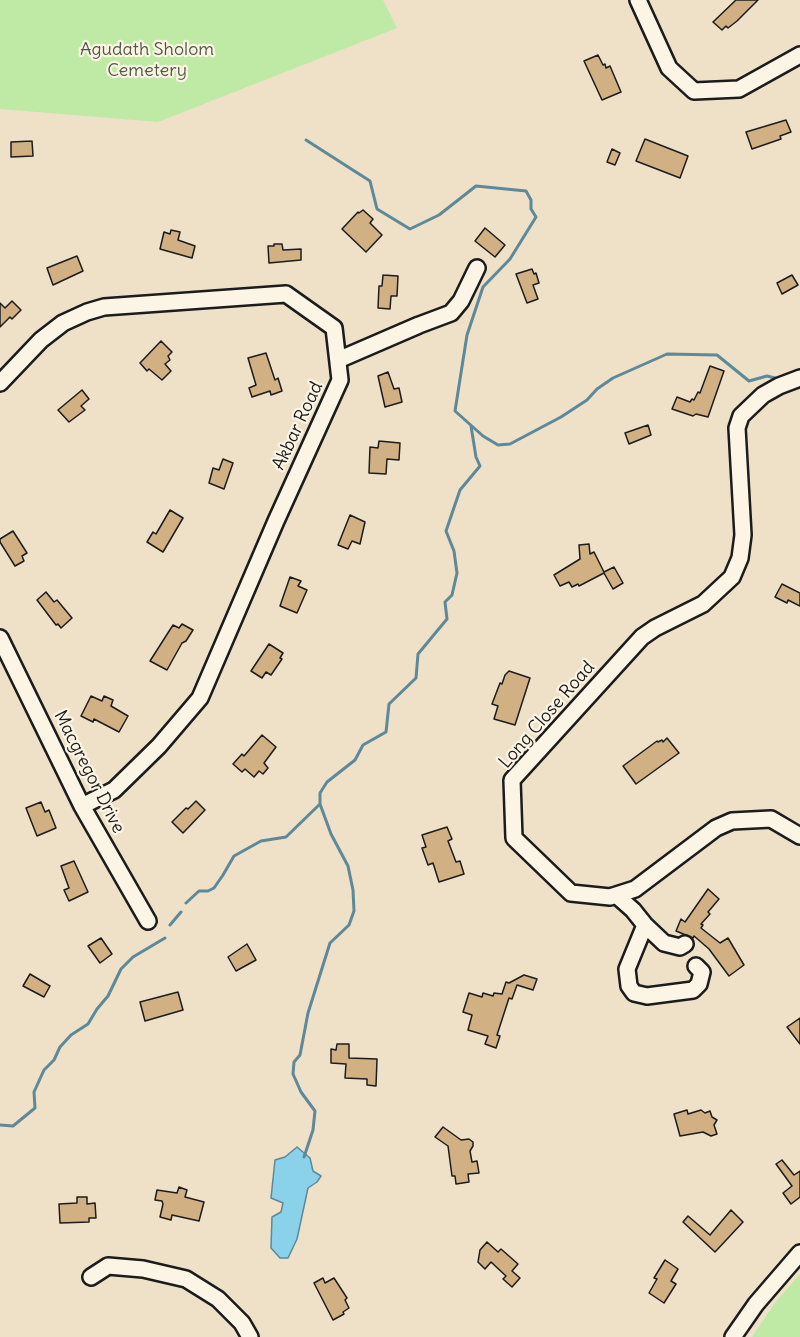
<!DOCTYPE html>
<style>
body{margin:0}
canvas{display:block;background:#efe0c8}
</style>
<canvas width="800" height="1337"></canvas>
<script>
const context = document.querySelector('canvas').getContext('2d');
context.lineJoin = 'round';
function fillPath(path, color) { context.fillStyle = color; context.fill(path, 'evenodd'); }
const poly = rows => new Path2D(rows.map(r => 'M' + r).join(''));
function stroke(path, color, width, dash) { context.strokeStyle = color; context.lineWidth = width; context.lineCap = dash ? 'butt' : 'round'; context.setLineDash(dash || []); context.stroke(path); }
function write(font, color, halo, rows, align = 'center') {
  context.font = font + ' Delius,sans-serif'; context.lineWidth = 4.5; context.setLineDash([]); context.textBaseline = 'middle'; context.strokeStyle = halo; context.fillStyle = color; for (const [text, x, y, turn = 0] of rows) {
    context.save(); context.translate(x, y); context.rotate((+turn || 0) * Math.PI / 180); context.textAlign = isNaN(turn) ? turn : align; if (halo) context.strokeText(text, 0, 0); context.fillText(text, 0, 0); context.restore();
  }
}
fillPath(poly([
 [0,0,383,0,397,28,158,122,0,109],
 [800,1274,800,1337,752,1337,774,1304]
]), '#bfeaa6');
const water = poly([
 [297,1147,310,1158,313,1171,321,1176,317,1182,308,1188,297,1239,288,1258,280,1258,271,1248,272,1217,281,1212,283,1203,271,1198,275,1160,285,1157,297,1147]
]);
fillPath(water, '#89d2ea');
stroke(water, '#5d8998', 1.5);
stroke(poly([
 [306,140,370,181,377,209,410,229,439,215,476,186,526,191,531,200,531,209,536,217,510,259,483,287,467,335,455,411,483,436,498,445,510,444,561,417,587,400,597,389,613,378,667,354,717,355,749,381,767,376,779,379],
 [186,903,199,891,208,891,214,888,223,875,234,856,261,841,286,837,320,804],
 [170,925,181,912],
 [0,1125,13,1126,35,1108,34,1092,44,1070,54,1060,60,1047,71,1035,88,1024,97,1009,108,996,121,969,133,957,165,938],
 [304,1157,313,1130,315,1111,301,1092,293,1074,294,1062,300,1055,308,1013,330,943,349,925,354,911,353,890,348,866,331,834,320,804,320,793,327,782,355,760,363,745,386,732,389,704,416,678,418,654,447,619,445,602,452,595,457,573,454,551,446,531,460,490,480,466,476,457,471,426]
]), '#5d8998', 3);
const building = poly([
 [736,0,758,0,737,21,728,28,726,26,722,30,713,22,736,0],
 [598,55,603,65,605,64,606,68,610,66,621,92,602,100,584,61,598,55],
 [786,120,791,132,780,136,781,139,752,149,746,132,786,120],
 [645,139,688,156,680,178,636,161,645,139],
 [32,141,33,156,11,157,11,142,32,141],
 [612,149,620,153,615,165,607,162,612,149],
 [363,210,373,219,370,223,382,235,366,252,342,229,358,212,359,213,363,210],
 [485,228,505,245,495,257,475,241,485,228],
 [171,230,180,232,178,240,195,246,192,258,160,249,164,232,170,234,171,230],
 [274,244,282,244,283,250,301,249,301,260,269,263,268,246,274,246,274,244],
 [77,256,83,271,53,285,47,268,77,256],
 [532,269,534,274,536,273,539,283,533,285,538,299,527,303,516,274,532,269],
 [383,275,398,276,397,296,391,296,390,309,378,308,379,286,382,286,383,275],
 [792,275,798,285,782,294,777,283,792,275],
 [12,301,21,310,12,319,10,317,0,327,0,303,5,308,12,301],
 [161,341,172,352,168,356,170,360,165,364,171,371,162,380,149,369,147,371,140,363,161,341],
 [266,353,275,380,278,378,282,391,271,395,270,391,252,397,249,388,256,385,248,358,266,353],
 [710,366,724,371,708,417,696,414,693,416,672,409,677,397,690,402,692,399,694,400,698,392,700,393,710,366],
 [388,372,394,389,399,388,402,402,385,407,378,376,388,372],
 [82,390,89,399,81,406,85,410,69,422,58,410,82,390],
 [648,425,651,435,629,444,625,433,648,425],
 [379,441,400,443,399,460,387,459,386,474,369,473,370,447,378,448,379,441],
 [223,459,233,463,224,489,209,483,213,468,219,470,223,459],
 [170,510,183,518,163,552,147,542,153,532,156,534,170,510],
 [350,515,365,522,360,544,352,541,348,549,338,545,350,515],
 [13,531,27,553,22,556,24,561,15,566,0,542,0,539,13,531],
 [589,544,590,554,594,552,604,572,614,567,623,583,613,589,604,573,579,586,578,584,572,587,569,582,560,586,554,575,580,559,579,545,589,544],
 [290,577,301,581,298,586,307,590,297,613,280,606,290,577],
 [782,584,800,593,800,606,788,600,787,603,775,597,782,584],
 [46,592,54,602,57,600,72,618,61,628,58,624,56,625,37,600,46,592],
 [182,624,193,630,186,641,182,643,167,670,150,661,173,625,179,628,182,624],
 [269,644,283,653,280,658,282,659,271,675,266,672,262,678,251,671,269,644],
 [509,671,530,678,515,725,494,719,498,706,492,704,500,683,502,684,505,675,509,671],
 [91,696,102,701,104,696,113,700,111,706,128,716,119,732,94,719,93,722,81,716,91,696],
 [262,735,276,747,264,763,268,768,263,774,259,771,254,777,245,769,242,772,233,764,242,754,244,756,262,735],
 [667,738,679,753,636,784,623,766,657,741,658,742,662,740,663,742,667,738],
 [196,801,205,810,183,833,172,822,186,808,188,809,196,801],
 [41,802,45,812,49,810,56,828,37,836,26,808,41,802],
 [447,827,452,839,448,841,456,862,460,861,464,874,439,882,433,863,428,865,422,848,426,847,422,835,447,827],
 [74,861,88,892,69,901,64,890,69,888,61,866,74,861],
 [708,889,719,899,708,912,710,914,701,924,703,925,701,928,720,943,728,938,744,965,729,976,709,949,694,936,693,938,676,931,681,919,685,922,708,889],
 [101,938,112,954,100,963,88,946,101,938],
 [247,944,256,960,236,971,228,957,247,944],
 [30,974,50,986,44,997,23,986,30,974],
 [524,975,537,979,533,990,517,985,512,999,509,998,497,1035,500,1036,496,1048,485,1044,488,1036,468,1030,472,1015,463,1012,469,993,482,997,483,993,493,996,494,993,502,994,506,982,509,983,524,975],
 [178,992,183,1010,145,1021,140,1002,178,992],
 [800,1018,800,1044,787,1027,800,1018],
 [337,1044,349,1044,349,1058,377,1059,376,1086,367,1085,367,1079,345,1078,346,1064,331,1063,331,1049,336,1050,337,1044],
 [687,1110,688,1114,701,1110,705,1113,710,1111,712,1117,717,1120,714,1125,717,1134,711,1136,703,1132,680,1136,674,1114,687,1110],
 [443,1127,461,1140,469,1139,473,1142,473,1146,470,1151,472,1162,477,1161,479,1173,468,1174,469,1182,456,1184,455,1176,452,1176,448,1146,435,1137,443,1127],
 [782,1160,794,1175,800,1171,800,1197,791,1204,783,1193,792,1186,776,1164,782,1160],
 [179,1187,187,1190,185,1197,204,1202,199,1221,172,1215,171,1220,160,1217,163,1204,162,1201,155,1200,157,1190,177,1193,179,1187],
 [77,1197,87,1197,87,1204,95,1203,96,1218,89,1218,89,1222,60,1223,59,1204,77,1203,77,1197],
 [731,1210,743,1222,715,1252,683,1222,688,1216,710,1235,731,1210],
 [487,1242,498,1252,501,1249,518,1264,512,1271,520,1278,512,1287,503,1279,506,1276,491,1262,485,1269,478,1262,480,1250,487,1242],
 [665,1260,678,1269,671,1281,676,1284,664,1303,649,1293,657,1279,654,1278,665,1260],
 [323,1278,325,1283,334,1278,347,1298,345,1300,349,1308,343,1312,344,1314,333,1320,314,1283,323,1278]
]);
fillPath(building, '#d1b084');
stroke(building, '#1c1c1c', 1.5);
const minor = poly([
 [638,0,669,68,694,91,739,89,800,55],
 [338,360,419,325,451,313,461,301,477,268],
 [800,378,779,386,763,395,741,416,737,428,743,535,740,558,732,577,703,604,655,628,642,637,512,780,514,838,571,893,610,897,635,889,716,828,732,821,771,819,800,836],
 [0,383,41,340,63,323,87,312,104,307,286,294,334,328,340,380,276,521,200,698,159,746,114,790,82,806],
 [0,638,82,806,148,921],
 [616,895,633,910,645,925,627,969,629,986,634,993,647,996,693,990,699,984,702,972,696,966],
 [645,925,664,943,680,947,685,944],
 [91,1277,108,1266,143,1269,186,1279,218,1299,242,1323,250,1337],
 [733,1337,756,1304,800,1253]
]);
stroke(minor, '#1c1c1c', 20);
stroke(minor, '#fcf5e5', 15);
write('18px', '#4d5a45', '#fcf5e5', [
 ["Agudath Sholom",147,50],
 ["Cemetery",147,71]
]);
write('18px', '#1c1c1c', '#fcf5e5', [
 ["Akbar Road",298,426,-65],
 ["Long Close Road",547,715,-49],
 ["Macgregor Drive",89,772,63]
]);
</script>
